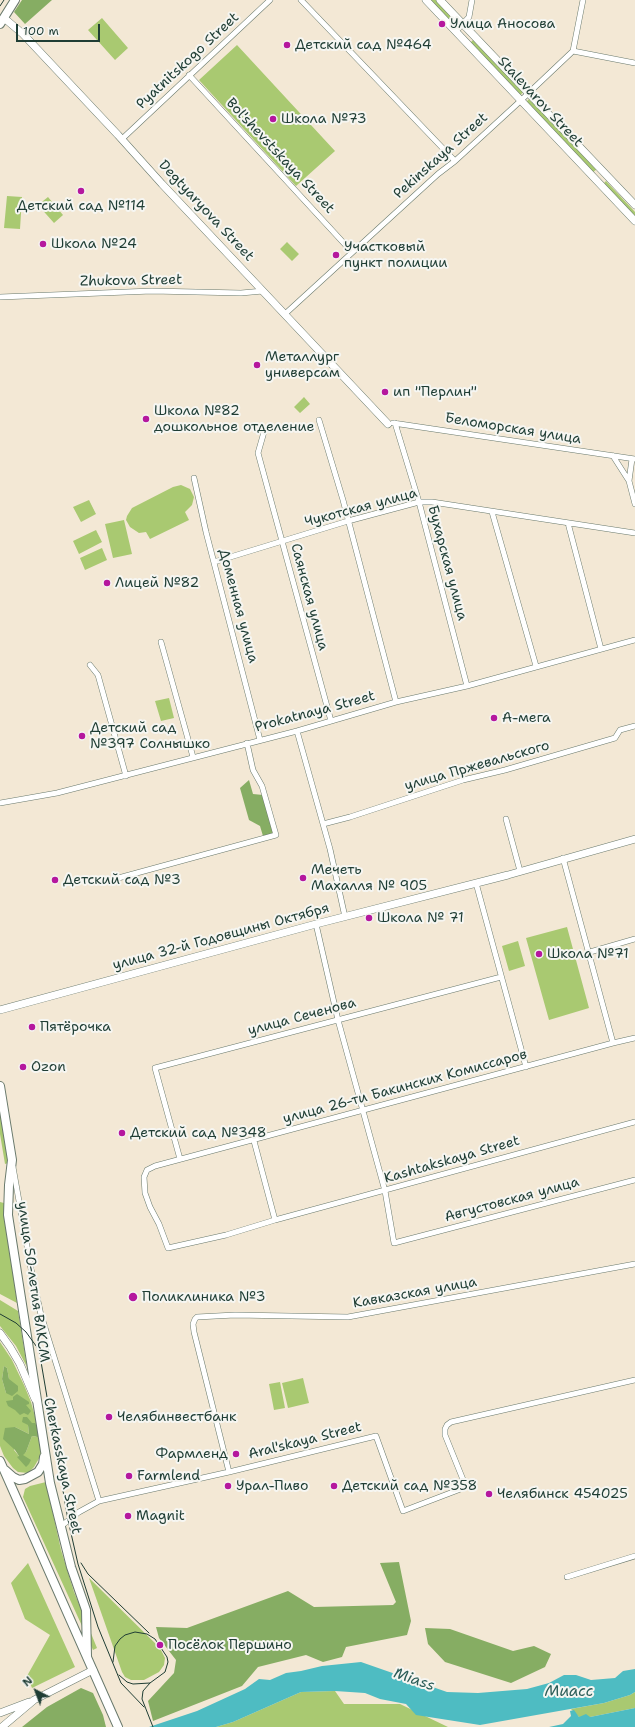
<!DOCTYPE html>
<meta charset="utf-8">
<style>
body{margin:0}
#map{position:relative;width:635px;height:1727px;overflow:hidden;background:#f3e8d5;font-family:"Shantell Sans",sans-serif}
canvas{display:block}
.north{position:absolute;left:16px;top:1671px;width:40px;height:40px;-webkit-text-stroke:3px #f6f6f2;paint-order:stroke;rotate:318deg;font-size:11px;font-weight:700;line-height:16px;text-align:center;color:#1f3d34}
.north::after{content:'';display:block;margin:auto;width:14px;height:18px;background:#1f3d34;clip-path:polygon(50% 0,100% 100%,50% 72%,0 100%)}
.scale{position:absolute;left:16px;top:24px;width:84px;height:18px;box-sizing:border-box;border:2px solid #1f3d34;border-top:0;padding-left:5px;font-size:12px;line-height:14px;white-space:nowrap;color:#1f3d34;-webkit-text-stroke:3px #f6f6f2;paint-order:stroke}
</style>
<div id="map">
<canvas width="635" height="1727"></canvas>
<div class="north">N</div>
<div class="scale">100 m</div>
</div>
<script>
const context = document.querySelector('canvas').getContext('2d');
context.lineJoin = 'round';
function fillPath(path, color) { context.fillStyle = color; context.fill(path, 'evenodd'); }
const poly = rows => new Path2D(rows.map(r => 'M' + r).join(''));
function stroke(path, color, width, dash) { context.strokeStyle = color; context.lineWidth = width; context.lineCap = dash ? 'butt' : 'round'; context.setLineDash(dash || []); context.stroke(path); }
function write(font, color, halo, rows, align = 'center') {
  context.font = font + ' "Shantell Sans",sans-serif'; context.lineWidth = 4; context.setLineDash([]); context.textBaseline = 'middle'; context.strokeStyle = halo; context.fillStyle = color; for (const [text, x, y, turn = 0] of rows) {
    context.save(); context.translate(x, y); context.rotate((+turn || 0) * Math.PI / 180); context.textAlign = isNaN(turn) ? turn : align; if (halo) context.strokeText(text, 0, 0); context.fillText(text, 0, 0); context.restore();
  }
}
fillPath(poly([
 [428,0,436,0,459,25,455,29],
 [102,18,128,48,115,60,88,30],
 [474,39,522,89,523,92,520,96,470,43],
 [237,45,335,151,296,186,199,80],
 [530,98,597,169,592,173,525,103],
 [606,181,635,212,635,218,603,184],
 [7,196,22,197,20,229,4,228],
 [48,197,63,215,54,223,38,205],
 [287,242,299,254,292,261,280,249],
 [304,397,310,404,300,413,294,407],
 [181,485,190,489,194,497,192,505,185,512,189,520,150,539,146,532,139,533,130,527,126,520,127,516,132,508,173,487],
 [89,500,96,514,81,522,73,507],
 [124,520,132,554,113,558,105,524],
 [96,530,102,542,79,554,73,541],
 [102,548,107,560,85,570,80,558],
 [169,698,174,718,161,721,155,701],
 [567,927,589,1008,549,1020,526,938],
 [518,941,525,966,509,971,502,946],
 [0,1111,8,1159,8,1163,5,1164,0,1134],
 [0,1202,4,1203,17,1303,0,1294],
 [0,1300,18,1311,27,1367,16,1346,0,1326],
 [0,1342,12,1360,24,1385,31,1402,39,1431,41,1455,34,1467,28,1473,18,1472,13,1468,4,1456,0,1446],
 [4,1366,7,1368,9,1379,6,1393,2,1379],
 [28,1425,37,1437,32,1436,26,1452,17,1457,19,1456,14,1450,15,1427,29,1434],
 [303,1378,309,1403,288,1408,282,1383],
 [280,1382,285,1408,274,1410,269,1384],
 [46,1482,61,1550,74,1592,97,1648,93,1650,23,1497,25,1489,30,1486],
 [28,1563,75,1667,32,1688,27,1676,50,1635,25,1619,11,1583],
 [89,1578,160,1648,165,1658,164,1665,159,1672,144,1680,131,1680,125,1677,122,1672],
 [335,1691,344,1704,400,1704,448,1727,216,1727,233,1722,301,1692],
 [635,1692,635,1708,590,1717,579,1717,571,1709,604,1703,630,1695]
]), '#a9c971');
fillPath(poly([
 [22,0,52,0,25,24,14,12],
 [249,780,253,794,263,795,273,833,263,836,260,826,249,820,240,788],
 [4,1366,7,1368,9,1379,18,1386,18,1391,12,1396,6,1393,2,1379],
 [17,1394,29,1402,29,1404,26,1405,31,1411,28,1415,24,1413,20,1415,15,1410,8,1406,6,1401,13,1400,13,1397],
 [23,1417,27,1417,32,1423,35,1423,38,1429,38,1437,32,1436,26,1452,23,1455,31,1460,29,1464,26,1467,17,1457,19,1456,15,1450,3,1439,5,1428,15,1427,29,1434,28,1425,22,1422],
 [399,1562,411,1621,407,1635,346,1647,342,1657,323,1662,306,1655,258,1667,242,1686,153,1721,148,1701,174,1673,176,1660,159,1638,156,1627,187,1628,288,1591,314,1607,393,1605,396,1602,380,1563],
 [425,1628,450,1629,513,1651,534,1646,551,1654,545,1667,511,1683,445,1662,428,1644],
 [81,1688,93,1693,103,1715,106,1727,22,1727,47,1707]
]), '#86ad63');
fillPath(poly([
 [361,1662,447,1692,478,1693,527,1689,549,1683,564,1675,576,1675,591,1680,615,1678,623,1671,635,1669,635,1692,630,1695,604,1703,480,1725,416,1715,406,1704,380,1699,365,1693,335,1691,301,1692,233,1722,216,1727,149,1727,197,1711,245,1689,259,1679,270,1680,286,1673,301,1671,322,1666],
 [635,1708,635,1727,549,1727,563,1724,571,1716,570,1711,574,1710,579,1717,586,1714,590,1717]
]), '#4ebcc2');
const street = poly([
 [301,0,455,161],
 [456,31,469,17,472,0],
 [573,51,635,63],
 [189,75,352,252],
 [122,139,270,0],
 [0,297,152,291,241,293,263,291],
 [285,314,438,174,455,161,516,105,573,51,583,0],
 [319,420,343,500,396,702],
 [393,423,635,459],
 [395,423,419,502,467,686],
 [264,432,258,453,331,721],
 [613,456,629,481,632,459],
 [194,478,206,532,260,740],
 [629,481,635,504],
 [492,512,536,666],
 [568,523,601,649],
 [214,562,348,521,419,502,432,502,635,533],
 [161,642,193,757],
 [90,665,98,675,126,776],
 [297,731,330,849,345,917],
 [0,803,57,793,297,731,396,702,467,686,635,640],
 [506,819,520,871],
 [323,824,350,817,463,780,505,770,615,738,620,730,635,726],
 [563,858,613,1043],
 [111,880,276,835,262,786,253,770,247,743],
 [476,883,526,1067],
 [316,924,338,1020,385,1191,394,1243,635,1180],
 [590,952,635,939],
 [635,1038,613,1043,155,1166,147,1170,144,1177,145,1193,150,1207,159,1224,168,1248,226,1235,275,1220,635,1122],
 [254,1141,275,1220],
 [180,1159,155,1068,501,977],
 [13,1167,31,1269,41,1315,99,1501],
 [229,1472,194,1332,193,1324,195,1319,197,1317,235,1315,348,1317,635,1264],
 [60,1527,79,1512,99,1501,229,1472,376,1436,403,1511,466,1487,445,1435,445,1429,447,1425,451,1422,635,1380],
 [567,1577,635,1556]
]);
const secondary = poly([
 [426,0,635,221],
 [440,0,635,205],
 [4,18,23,34,118,135,162,184,388,424],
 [0,1010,316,924,508,875,635,839],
 [0,1333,10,1347,20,1364,35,1399],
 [0,1713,29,1702],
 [2,1727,34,1700,93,1670]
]);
const primary = poly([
 [0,24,15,0],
 [0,1086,12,1160,9,1185,8,1215,50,1483,71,1567,86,1610,87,1657],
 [0,1461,118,1727],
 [5,1470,13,1477,19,1480,25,1479,38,1472,43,1464,44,1457]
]);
stroke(street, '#69796c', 6);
stroke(secondary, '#69796c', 8);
stroke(primary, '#69796c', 10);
stroke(street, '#fff', 5);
stroke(secondary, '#fff', 7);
stroke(primary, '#fff', 8);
stroke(poly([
 [0,6,4,0],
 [0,1314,16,1323,26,1332,39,1350,68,1520,78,1564,98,1627,121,1683,144,1707],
 [81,1563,88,1574,149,1633],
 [113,1662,115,1646,120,1639,125,1635,135,1632,147,1634,155,1639,167,1657,168,1662,165,1672,150,1683,133,1684,127,1682,119,1675],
 [150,1683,143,1691,142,1699,153,1727]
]), '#1f3d34', 1);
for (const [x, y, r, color] of [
 [442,24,4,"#b5179e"],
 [287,45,4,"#b5179e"],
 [273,119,4,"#b5179e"],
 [81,191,4,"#b5179e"],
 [43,244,4,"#b5179e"],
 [336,255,4,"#b5179e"],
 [257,365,4,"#b5179e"],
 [385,392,4,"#b5179e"],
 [146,419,4,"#b5179e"],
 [107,583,4,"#b5179e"],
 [494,718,4,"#b5179e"],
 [82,736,4,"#b5179e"],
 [303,878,4,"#b5179e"],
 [55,880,4,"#b5179e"],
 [369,918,4,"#b5179e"],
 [539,954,4,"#b5179e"],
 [32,1027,4,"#b5179e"],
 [23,1067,4,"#b5179e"],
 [122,1133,4,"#b5179e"],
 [133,1297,5,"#b5179e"],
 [109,1417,4,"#b5179e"],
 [236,1454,4,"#b5179e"],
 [129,1476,4,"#b5179e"],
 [228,1486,4,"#b5179e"],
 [334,1486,4,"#b5179e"],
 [489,1494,4,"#b5179e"],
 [128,1516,4,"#b5179e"],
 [160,1645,4,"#b5179e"]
]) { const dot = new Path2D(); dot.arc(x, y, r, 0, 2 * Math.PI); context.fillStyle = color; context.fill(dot); stroke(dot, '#f6f6f2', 1.5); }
write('14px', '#1f3d34', '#f6f6f2', [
 ["Улица Аносова",450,24],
 ["Детский сад №464",295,45],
 ["Школа №73",281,119],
 ["Детский сад №114",81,206,"center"],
 ["Школа №24",51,244],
 ["Участковый",344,247],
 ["пункт полиции",344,263],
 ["Металлург",265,357],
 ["универсам",265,373],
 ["ип \"Перлин\"",393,392],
 ["Школа №82",154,411],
 ["дошкольное отделение",154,427],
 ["Лицей №82",115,583],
 ["А-мега",502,718],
 ["Детский сад",90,728],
 ["№397 Солнышко",90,744],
 ["Мечеть",311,870],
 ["Махалля № 905",311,886],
 ["Детский сад №3",63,880],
 ["Школа № 71",377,918],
 ["Школа №71",547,954],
 ["Пятёрочка",40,1027],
 ["Ozon",31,1067],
 ["Детский сад №348",130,1133],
 ["Поликлиника №3",142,1297],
 ["Челябинвестбанк",117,1417],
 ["Фармленд",228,1454,"right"],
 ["Farmlend",137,1476],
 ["Урал-Пиво",236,1486],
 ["Детский сад №358",342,1486],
 ["Челябинск 454025",497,1494],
 ["Magnit",136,1516],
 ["Посёлок Першино",168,1645]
], 'left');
write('14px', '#1f3d34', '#f6f6f2', [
 ["Pyatnitskogo Street",188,61,-43],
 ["Stalevarov Street",540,102,47],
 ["Bol'shevstskaya Street",280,156,47],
 ["Pekinskaya Street",441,156,-42],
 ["Degtyaryova Street",206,211,47],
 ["Zhukova Street",131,281,-1],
 ["Беломорская улица",513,429,9],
 ["Чукотская улица",361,508,-15],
 ["Бухарская улица",447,563,75],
 ["Саянская улица",309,597,75],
 ["Доменная улица",238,606,75],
 ["Prokatnaya Street",315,712,-15],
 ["улица Пржевальского",477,766,-16],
 ["улица 32-й Годовщины Октября",221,937,-15],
 ["улица Сеченова",302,1017,-15],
 ["улица 26-ти Бакинских Комиссаров",405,1087,-15],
 ["Kashtakskaya Street",452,1160,-16],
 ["Августовская улица",512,1200,-15],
 ["улица 50-летия ВЛКСМ",33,1282,82],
 ["Кавказская улица",415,1293,-10],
 ["Aral'skaya Street",305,1441,-14],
 ["Cherkasskaya Street",62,1466,78]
]);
write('italic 15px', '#2b5d58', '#f6f6f2', [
 ["Miass",414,1680,19],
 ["Миасс",569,1692]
]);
</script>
